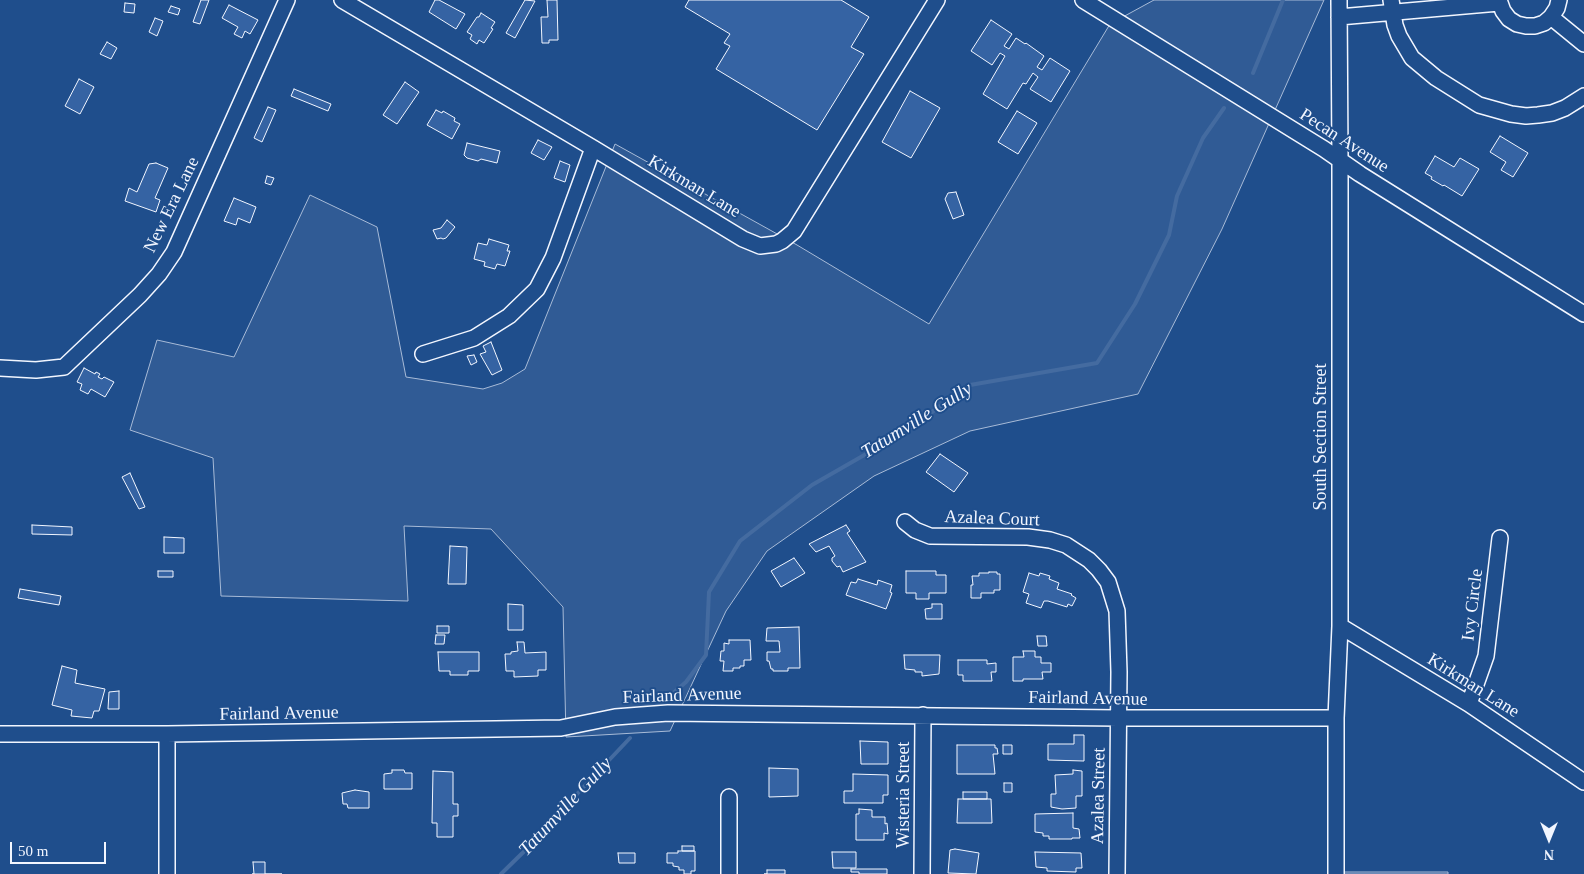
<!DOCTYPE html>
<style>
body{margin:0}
#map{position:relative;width:1584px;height:874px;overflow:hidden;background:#1f4e8c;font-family:Georgia,serif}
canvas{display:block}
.north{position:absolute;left:1524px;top:814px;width:50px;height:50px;-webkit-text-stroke:4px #1f4e8c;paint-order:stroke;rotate:180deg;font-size:14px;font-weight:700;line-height:20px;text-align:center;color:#f2f6ff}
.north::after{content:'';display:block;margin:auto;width:18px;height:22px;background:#f2f6ff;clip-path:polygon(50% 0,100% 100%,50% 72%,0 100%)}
.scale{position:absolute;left:10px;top:842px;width:96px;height:22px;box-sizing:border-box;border:2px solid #f2f6ff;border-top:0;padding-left:6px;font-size:15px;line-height:18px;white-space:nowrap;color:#f2f6ff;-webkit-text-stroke:4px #1f4e8c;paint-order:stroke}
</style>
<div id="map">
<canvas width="1584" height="874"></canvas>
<div class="north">N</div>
<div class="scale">50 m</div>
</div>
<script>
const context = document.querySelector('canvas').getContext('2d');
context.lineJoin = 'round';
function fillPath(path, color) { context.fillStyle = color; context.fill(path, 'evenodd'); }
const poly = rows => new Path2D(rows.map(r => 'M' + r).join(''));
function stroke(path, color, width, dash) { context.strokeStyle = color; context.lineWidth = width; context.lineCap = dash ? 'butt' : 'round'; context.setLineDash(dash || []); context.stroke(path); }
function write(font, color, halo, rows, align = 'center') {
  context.font = font + ' Georgia,serif'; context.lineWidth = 4; context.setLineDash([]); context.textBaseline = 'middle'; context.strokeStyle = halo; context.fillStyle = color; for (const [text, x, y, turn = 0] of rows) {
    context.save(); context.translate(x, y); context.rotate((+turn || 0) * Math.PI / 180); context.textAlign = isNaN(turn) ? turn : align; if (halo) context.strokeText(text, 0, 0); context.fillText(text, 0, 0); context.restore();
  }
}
const built = poly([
 [1154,0,1324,0,1222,229,1138,394,970,431,874,476,767,551,726,611,670,731,566,737,563,607,491,529,404,526,408,601,221,596,213,458,130,430,157,340,234,357,310,195,377,227,406,377,483,389,502,383,525,369,615,144,797,245,929,324,1110,24,1154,0],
 [1343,872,1448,872,1448,874,1343,874,1343,872]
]);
fillPath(built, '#305b95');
stroke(built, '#a8bbd7', 1);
stroke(poly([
 [1253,73,1283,0],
 [672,694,686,682,706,655,709,592,740,541,812,485,901,434,970,385,1097,363,1135,304,1169,235,1177,196,1203,138,1224,108],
 [501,874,548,828,578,793,630,738]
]), '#446ba0', 4);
const building = poly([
 [201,0,209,0,200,24,193,22,201,0],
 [435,0,439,0,465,14,456,29,429,12,435,0],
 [525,0,535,1,515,38,506,33,525,0],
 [547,0,557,0,558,40,549,40,549,43,542,43,541,17,548,17,547,0],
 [689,0,841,0,869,17,851,47,864,54,817,130,716,69,730,46,724,43,730,34,685,7,689,0],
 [125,3,135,4,134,13,124,12,125,3],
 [229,5,258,20,250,34,245,31,242,38,234,34,238,27,222,18,229,5],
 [171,6,180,9,178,15,168,12,171,6],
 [481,13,495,22,491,28,493,29,484,43,479,40,477,44,470,39,472,35,467,32,477,17,479,17,481,13],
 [155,18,163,21,157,36,149,32,155,18],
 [991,20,1012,34,1004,46,1009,49,1016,38,1025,44,1026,43,1044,56,1037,67,1042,70,1050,58,1070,71,1051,102,1030,89,1038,77,1033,73,1026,84,1023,83,1007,109,983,94,1005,56,1000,53,992,65,971,51,991,20],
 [107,42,117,48,111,59,100,54,107,42],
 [79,79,94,87,80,114,65,106,79,79],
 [405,82,419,92,397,124,383,115,405,82],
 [294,89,331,104,328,111,291,96,294,89],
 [910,91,940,108,911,158,882,142,910,91],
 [268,107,276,110,262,142,254,138,268,107],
 [436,110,442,113,443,111,455,118,454,121,460,124,452,139,427,125,436,110],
 [1017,111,1037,123,1018,154,998,142,1017,111],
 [1500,136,1528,153,1513,177,1501,170,1506,162,1490,152,1500,136],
 [538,140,552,147,544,160,531,153,538,140],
 [467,143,500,151,497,163,481,159,478,161,467,158,464,155,467,143],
 [1435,156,1454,167,1460,158,1479,169,1462,196,1444,185,1443,186,1431,179,1432,177,1425,173,1435,156],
 [560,161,570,165,565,182,554,178,560,161],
 [156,163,168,168,155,198,160,200,156,212,125,201,129,188,137,192,149,164,156,163],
 [267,176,274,178,271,185,265,183,267,176],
 [956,192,964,215,953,219,945,199,948,193,956,192],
 [234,198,256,207,250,223,238,218,236,225,224,221,234,198],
 [447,220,455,227,446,238,443,239,441,238,437,239,433,230,441,228,447,220],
 [489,239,509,245,507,251,510,251,505,266,497,264,495,269,484,266,485,262,474,259,478,243,487,245,489,239],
 [491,342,502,370,492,375,480,354,486,352,483,346,491,342],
 [474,355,477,362,471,365,467,356,474,355],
 [84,368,95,374,96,372,100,374,98,377,102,379,104,377,114,382,105,397,91,389,88,394,80,390,82,384,77,382,84,368],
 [940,454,968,473,954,492,926,472,940,454],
 [130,473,145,507,139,509,122,477,130,473],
 [32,525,72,527,72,535,32,534,32,525],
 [846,525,850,531,847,533,866,562,843,572,840,566,837,567,832,561,832,558,835,556,829,546,816,552,809,544,846,525],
 [164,537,184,538,184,553,164,553,164,537],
 [450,546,467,547,466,584,448,584,450,546],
 [794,558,805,573,781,587,771,571,794,558],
 [158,571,173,571,173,577,158,577,158,571],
 [906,571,936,571,936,575,946,575,946,593,929,593,929,599,916,599,916,593,906,593,906,571],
 [989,572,997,572,997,574,1000,574,1000,590,994,590,994,593,981,593,981,598,971,598,971,585,973,585,972,576,979,576,979,573,989,573,989,572],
 [1029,573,1039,576,1040,573,1050,576,1049,579,1059,583,1057,589,1072,594,1071,595,1076,598,1072,606,1068,604,1067,607,1048,601,1044,601,1041,608,1026,603,1029,594,1023,592,1029,573],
 [858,579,877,585,878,580,892,585,890,592,892,593,886,609,846,595,851,582,856,583,858,579],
 [20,589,61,596,59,605,18,598,20,589],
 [508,604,523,605,523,630,508,630,508,604],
 [932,604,942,604,942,619,926,619,925,609,932,608,932,604],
 [437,626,449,626,449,633,437,633,437,626],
 [799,627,800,668,788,668,788,671,773,671,773,669,771,669,769,661,767,661,767,652,780,652,779,641,766,641,767,628,799,627],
 [436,635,445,635,444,644,435,644,436,635],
 [1037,636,1046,636,1047,646,1038,646,1037,636],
 [729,640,750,640,751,660,744,660,744,666,740,666,740,668,733,668,733,671,723,671,724,661,720,661,721,651,724,651,724,643,729,644,729,640],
 [517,642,524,642,525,653,546,652,546,670,538,670,538,676,514,677,514,671,506,671,505,654,511,654,511,652,518,651,517,642],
 [1023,651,1035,651,1035,657,1041,657,1041,663,1051,663,1051,672,1042,672,1043,679,1023,679,1023,681,1013,681,1013,657,1024,657,1023,651],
 [438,652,479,652,479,671,468,671,468,675,450,675,450,671,439,671,438,652],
 [904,655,940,655,939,674,922,676,922,672,915,672,915,670,905,669,904,655],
 [958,660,987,660,987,664,996,663,996,672,991,672,992,681,963,681,963,675,958,675,958,660],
 [62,666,77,670,75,683,105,689,99,711,94,711,92,718,71,716,72,710,52,705,62,666],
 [119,691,119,709,108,709,109,692,119,691],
 [1074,735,1084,735,1084,761,1048,760,1048,744,1074,744,1074,735],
 [860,741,888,742,888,764,861,764,860,741],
 [957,745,995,745,995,748,997,748,998,754,993,754,995,774,957,774,957,745],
 [1003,745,1012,745,1012,754,1003,754,1003,745],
 [769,768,798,769,798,796,769,797,769,768],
 [392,770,404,770,405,773,412,773,412,789,384,789,384,774,392,773,392,770],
 [1073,770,1082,771,1082,796,1076,796,1076,808,1062,809,1051,807,1051,794,1056,794,1055,775,1073,774,1073,770],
 [433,771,453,772,453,804,458,804,458,816,453,816,453,837,437,837,437,823,432,823,433,771],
 [853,774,888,775,888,795,883,795,883,803,844,803,844,791,853,791,853,774],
 [1004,783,1012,783,1012,792,1004,792,1004,783],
 [355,790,369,792,369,808,348,808,347,804,343,804,342,793,355,790],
 [963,792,987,792,987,799,963,799,963,792],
 [958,799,991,799,992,823,957,823,958,799],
 [859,809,872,810,872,817,885,817,885,824,887,823,888,834,884,833,884,840,856,840,856,814,859,814,859,809],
 [1073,813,1073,828,1079,829,1080,838,1072,838,1072,839,1049,839,1049,836,1043,836,1043,833,1035,832,1035,814,1073,813],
 [682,846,694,846,694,851,682,851,682,846],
 [955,849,979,853,976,874,948,873,950,850,955,849],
 [678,851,695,851,695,871,691,871,691,874,684,874,684,870,679,870,679,867,673,866,673,863,667,863,667,853,678,853,678,851],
 [832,852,856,852,856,868,833,868,832,852],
 [1035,852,1081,853,1082,868,1076,868,1076,872,1047,871,1047,868,1036,867,1035,852],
 [618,853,635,853,635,863,619,863,618,853],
 [253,862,265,862,265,874,282,874,252,874,254,874,253,862],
 [851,869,887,869,887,874,859,874,859,872,851,872,851,869],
 [767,870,785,870,785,874,764,874,767,874,767,870]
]);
fillPath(building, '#3563a3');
stroke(building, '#f2f6ff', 1);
const minor = poly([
 [342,0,593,148,743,239,760,246,776,244,782,241,794,231,937,0],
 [1083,0,1324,149,1360,174,1584,314],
 [1391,0,1395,25,1399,36,1412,58,1436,78,1479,105,1511,114,1526,116,1538,115,1552,113,1565,108,1584,96],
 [1499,0,1503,11,1509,19,1517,24,1526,26,1535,26,1544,23,1551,17,1557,8,1559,0],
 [1339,17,1499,3],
 [1551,17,1584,44],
 [423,354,474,338,509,316,537,289,553,258,593,148],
 [0,368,36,370,64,367,140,295,159,274,174,252,287,0],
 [905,522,915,530,930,536,1028,537,1050,540,1066,545,1089,560,1099,570,1108,582,1117,611,1119,672,1117,874],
 [1340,626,1469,704,1584,782],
 [1469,704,1486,656,1500,538],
 [0,734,167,734,561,728,615,717,668,713,1118,718,1336,718],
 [167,734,167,874],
 [729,797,729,874],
 [922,874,923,715],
 [1336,874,1336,718,1340,626,1340,160,1339,0]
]);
stroke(minor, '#f2f6ff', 18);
stroke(minor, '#1f4e8c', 15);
write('18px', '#f2f6ff', '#1f4e8c', [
 ["Pecan Avenue",1344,141,33],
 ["Kirkman Lane",694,187,31],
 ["New Era Lane",172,205,-64],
 ["South Section Street",1321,437,-90],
 ["Azalea Court",992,519,2],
 ["Ivy Circle",1473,605,-83],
 ["Kirkman Lane",1473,686,32],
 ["Fairland Avenue",682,696,-2],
 ["Fairland Avenue",1088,699,1],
 ["Fairland Avenue",279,714,-1],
 ["Wisteria Street",904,795,-90],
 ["Azalea Street",1099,796,-89]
]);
write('italic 19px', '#f2f6ff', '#1f4e8c', [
 ["Tatumville Gully",917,421,-32],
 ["Tatumville Gully",566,807,-47]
]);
</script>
